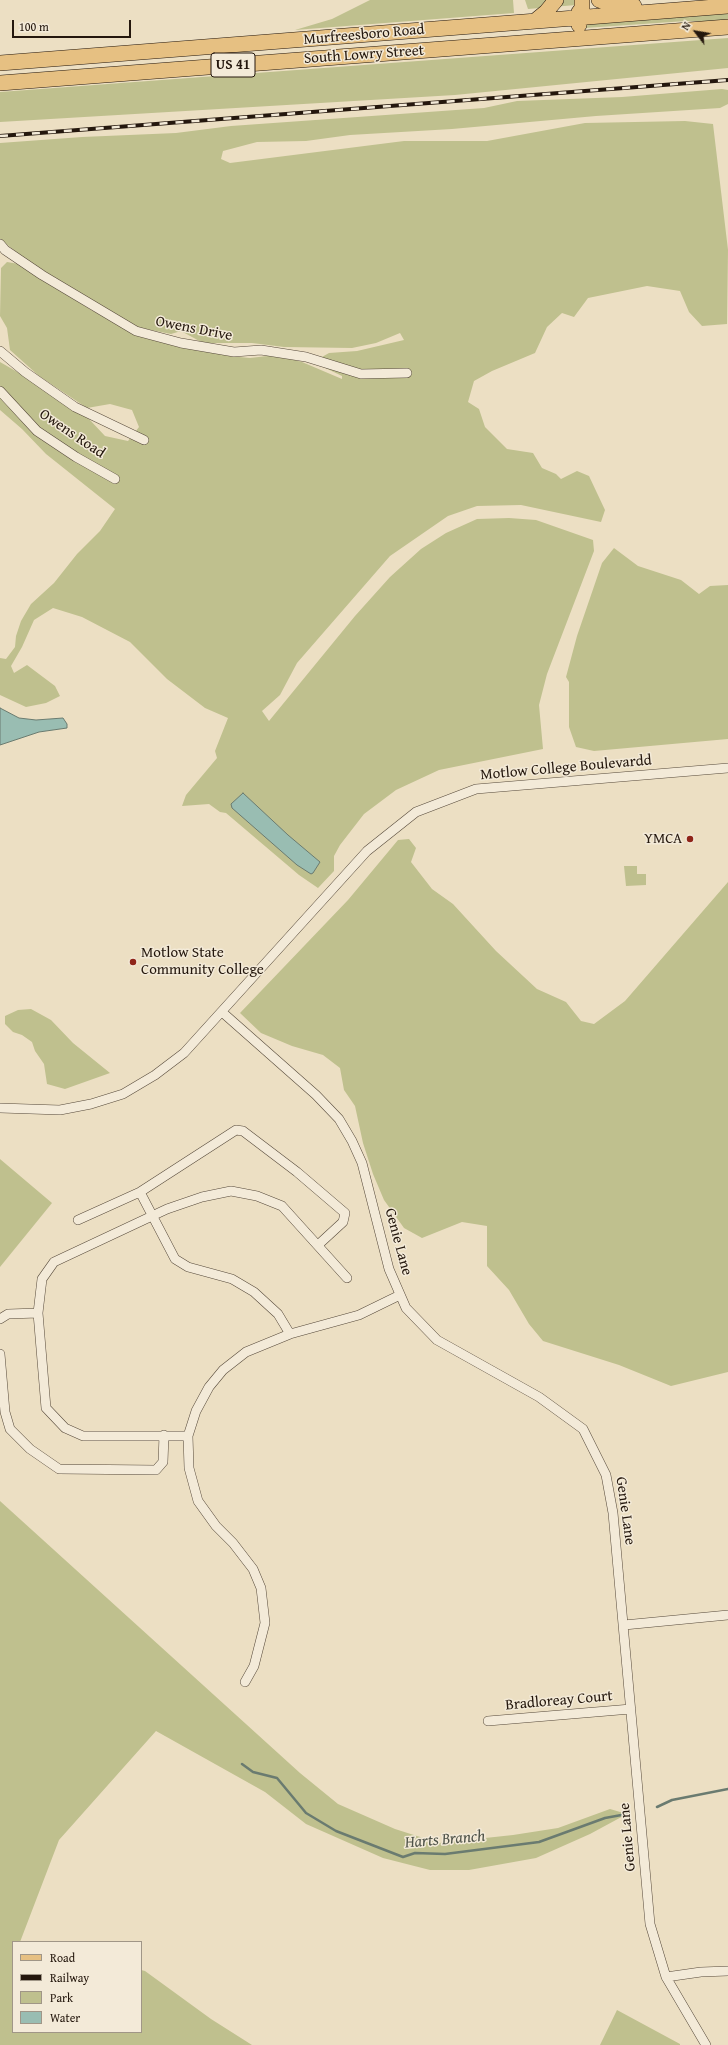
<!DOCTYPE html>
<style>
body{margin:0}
#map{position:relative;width:728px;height:2045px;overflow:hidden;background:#ecdfc3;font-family:"Gentium Book Plus",serif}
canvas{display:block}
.legend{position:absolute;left:12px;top:1941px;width:130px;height:92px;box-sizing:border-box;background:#f3ead8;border:1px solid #a09687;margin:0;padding:5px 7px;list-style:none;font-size:12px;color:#24170d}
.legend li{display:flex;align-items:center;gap:8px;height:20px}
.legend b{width:20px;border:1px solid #a09687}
.north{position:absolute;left:676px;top:12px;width:40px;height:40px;-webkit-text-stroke:3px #f3ead8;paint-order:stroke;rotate:301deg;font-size:11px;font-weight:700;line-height:16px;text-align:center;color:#24170d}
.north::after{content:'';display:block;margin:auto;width:14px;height:18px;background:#24170d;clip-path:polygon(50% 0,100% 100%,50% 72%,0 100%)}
.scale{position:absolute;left:12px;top:20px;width:119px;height:18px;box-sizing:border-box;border:2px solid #24170d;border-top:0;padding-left:5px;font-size:12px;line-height:14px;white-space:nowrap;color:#24170d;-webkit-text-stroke:3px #f3ead8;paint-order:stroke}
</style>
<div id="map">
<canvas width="728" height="2045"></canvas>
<ul class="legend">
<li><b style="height:5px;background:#e6c082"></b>Road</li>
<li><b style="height:5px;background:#24170d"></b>Railway</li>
<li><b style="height:11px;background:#bfc08e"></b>Park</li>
<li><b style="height:11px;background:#99bdb2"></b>Water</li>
</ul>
<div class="north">N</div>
<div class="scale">100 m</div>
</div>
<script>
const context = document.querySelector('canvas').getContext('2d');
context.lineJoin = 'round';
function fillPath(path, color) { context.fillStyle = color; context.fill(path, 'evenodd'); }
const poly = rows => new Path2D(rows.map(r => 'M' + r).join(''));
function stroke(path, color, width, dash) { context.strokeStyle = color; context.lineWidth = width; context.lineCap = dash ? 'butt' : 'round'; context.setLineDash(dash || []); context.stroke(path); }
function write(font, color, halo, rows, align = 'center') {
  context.font = font + ' "Gentium Book Plus",serif'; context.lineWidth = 3; context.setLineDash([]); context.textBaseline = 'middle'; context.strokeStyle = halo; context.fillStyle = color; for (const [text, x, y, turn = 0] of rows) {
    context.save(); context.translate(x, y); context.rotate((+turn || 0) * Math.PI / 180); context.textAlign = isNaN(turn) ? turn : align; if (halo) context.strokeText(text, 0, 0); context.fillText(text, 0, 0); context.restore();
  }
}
fillPath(poly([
 [370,0,513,0,514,13,295,30,332,19],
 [525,0,578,0,576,5,528,9],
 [728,11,728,22,686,21,585,28,586,22],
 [728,38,728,68,455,95,0,122,0,92],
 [722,89,728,90,728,104,720,108,596,116,452,129,350,135,306,141,257,142,223,151,221,159,230,163,404,141,487,141,585,123,685,121,713,124,728,250,727,324,702,326,689,312,680,291,647,286,588,298,574,317,562,313,547,327,535,353,492,371,474,381,468,402,479,409,485,427,507,449,533,453,542,468,556,474,561,479,577,471,589,476,605,510,601,522,521,505,477,506,448,516,390,556,297,663,280,695,262,711,269,721,355,616,390,577,421,549,446,533,477,519,509,518,536,520,593,540,594,551,547,674,539,705,543,749,439,770,396,790,364,814,340,845,334,856,334,871,318,888,299,875,226,813,220,812,209,804,182,806,186,795,217,758,215,751,228,718,205,708,167,679,130,642,82,617,53,608,34,620,22,647,11,666,14,673,27,665,55,686,60,696,46,703,26,707,0,695,0,658,6,659,15,647,16,636,21,621,31,604,54,583,77,554,100,531,115,509,46,454,22,429,0,410,0,362,33,381,89,419,105,436,128,441,139,427,132,410,110,404,87,408,39,376,10,350,7,328,0,316,1,268,7,262,19,264,91,310,137,333,229,356,250,358,276,355,302,362,342,379,342,376,313,362,329,353,357,351,404,340,400,333,376,343,352,348,284,347,252,343,203,343,181,331,171,334,136,327,35,267,0,239,0,143,82,137,176,133,231,126,484,108,517,101,622,97],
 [614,548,638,566,681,580,699,594,710,586,728,585,728,739,594,751,576,747,569,727,569,682,566,677,577,636,602,563],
 [409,839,416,848,411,862,432,889,453,904,496,951,537,989,566,1002,581,1021,594,1024,625,1001,728,882,728,1372,671,1386,619,1365,543,1341,529,1324,509,1290,487,1266,487,1226,462,1222,422,1238,404,1228,384,1200,373,1174,363,1143,355,1106,344,1090,340,1068,323,1055,292,1046,261,1033,240,1013,348,900,398,840],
 [624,866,637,866,637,874,646,874,646,885,626,886],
 [31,1009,51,1020,73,1043,110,1073,65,1089,47,1084,44,1064,35,1051,32,1042,22,1035,13,1032,5,1024,5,1016,18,1010],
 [0,1159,52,1203,0,1267],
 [0,1501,300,1773,338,1804,395,1829,439,1843,513,1835,558,1828,610,1809,627,1814,590,1834,536,1858,469,1870,430,1870,383,1858,306,1824,265,1792,156,1731,59,1840,20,1942,13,1942,13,2032,141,2032,141,1970,145,1971,211,2019,252,2045,0,2045],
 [617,2010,680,2044,680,2045,600,2045]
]), '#bfc08e');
const water = poly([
 [0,708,19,718,36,720,63,718,67,724,67,728,39,732,0,745,0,708],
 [243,793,288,835,320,862,313,873,311,874,297,865,232,808,231,804,243,793]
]);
fillPath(water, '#99bdb2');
stroke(water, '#6a7b70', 1);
stroke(poly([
 [242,1764,253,1772,277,1778,306,1813,336,1831,403,1857,415,1853,445,1854,539,1842,605,1818,627,1814],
 [657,1807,672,1800,728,1789]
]), '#6a7b70', 2.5);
const minor = poly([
 [0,244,5,250,42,275,136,331,181,343,234,352,261,350,306,357,361,374,407,373],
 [0,351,25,372,75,407,144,440],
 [0,391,37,431,76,457,115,479],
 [222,1012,316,1095,339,1119,352,1141,362,1163,389,1269,406,1308,437,1340,539,1397,583,1429,606,1475,613,1513,650,1924,666,1977,706,2045],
 [0,1108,60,1110,91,1104,123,1094,155,1075,184,1053,367,851,416,812,476,789,728,768],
 [78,1220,140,1192],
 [0,1319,8,1314,38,1313],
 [290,1334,278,1314,254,1292,232,1279,188,1267,175,1259,140,1192,236,1130,243,1131,297,1172,345,1213,343,1222,318,1245],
 [0,1354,5,1412,10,1429,30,1449,59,1469,156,1470,163,1462,164,1435],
 [188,1436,83,1436,65,1428,46,1408,38,1313,42,1279,54,1262,167,1209,202,1197,231,1191,257,1196,282,1206,347,1278],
 [624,1625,728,1615],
 [245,1682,254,1666,265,1623,261,1588,253,1569,233,1543,216,1526,198,1501,189,1468,188,1436,196,1411,209,1387,223,1370,246,1352,290,1334,359,1315,400,1295],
 [488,1721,631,1709],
 [666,1977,701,1972,728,1971]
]);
const primary = poly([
 [599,0,616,5,634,6],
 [535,21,546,12,556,0],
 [579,25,579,12,582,9,582,0],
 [0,63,728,6],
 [0,83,728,27]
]);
stroke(minor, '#56493a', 10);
stroke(primary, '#24170d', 16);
stroke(minor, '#f3ead8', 9);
stroke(primary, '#e6c082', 15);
const rail = poly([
 [0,136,728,80]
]);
stroke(rail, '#24170d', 4);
stroke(rail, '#f3ead8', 2.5, [8]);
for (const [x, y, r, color] of [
 [690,839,4,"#8f2418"],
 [133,962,4,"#8f2418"]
]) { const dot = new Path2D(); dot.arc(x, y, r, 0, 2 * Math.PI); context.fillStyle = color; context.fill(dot); stroke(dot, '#f3ead8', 1.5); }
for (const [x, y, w] of [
 [233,65,44]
]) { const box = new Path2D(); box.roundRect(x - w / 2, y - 12, w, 24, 3); context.fillStyle = '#f3ead8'; context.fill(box); stroke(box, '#24170d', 1); }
write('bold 14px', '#24170d', null, [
 ["US 41",233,65]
]);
write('15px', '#24170d', '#f3ead8', [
 ["Murfreesboro Road",364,35,-5],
 ["South Lowry Street",364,55,-4],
 ["Owens Drive",194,329,11],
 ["Owens Road",72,434,34],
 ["Motlow College Boulevardd",566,768,-5],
 ["Genie Lane",398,1242,75],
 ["Genie Lane",625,1511,82],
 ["Bradloreay Court",559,1701,-5],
 ["Genie Lane",628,1837,-95]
]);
write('15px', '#24170d', '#f3ead8', [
 ["YMCA",682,839],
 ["Motlow State",141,953,"left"],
 ["Community College",141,970,"left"]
], 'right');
write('italic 16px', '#4d5147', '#f3ead8', [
 ["Harts Branch",445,1840,-5]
]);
</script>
